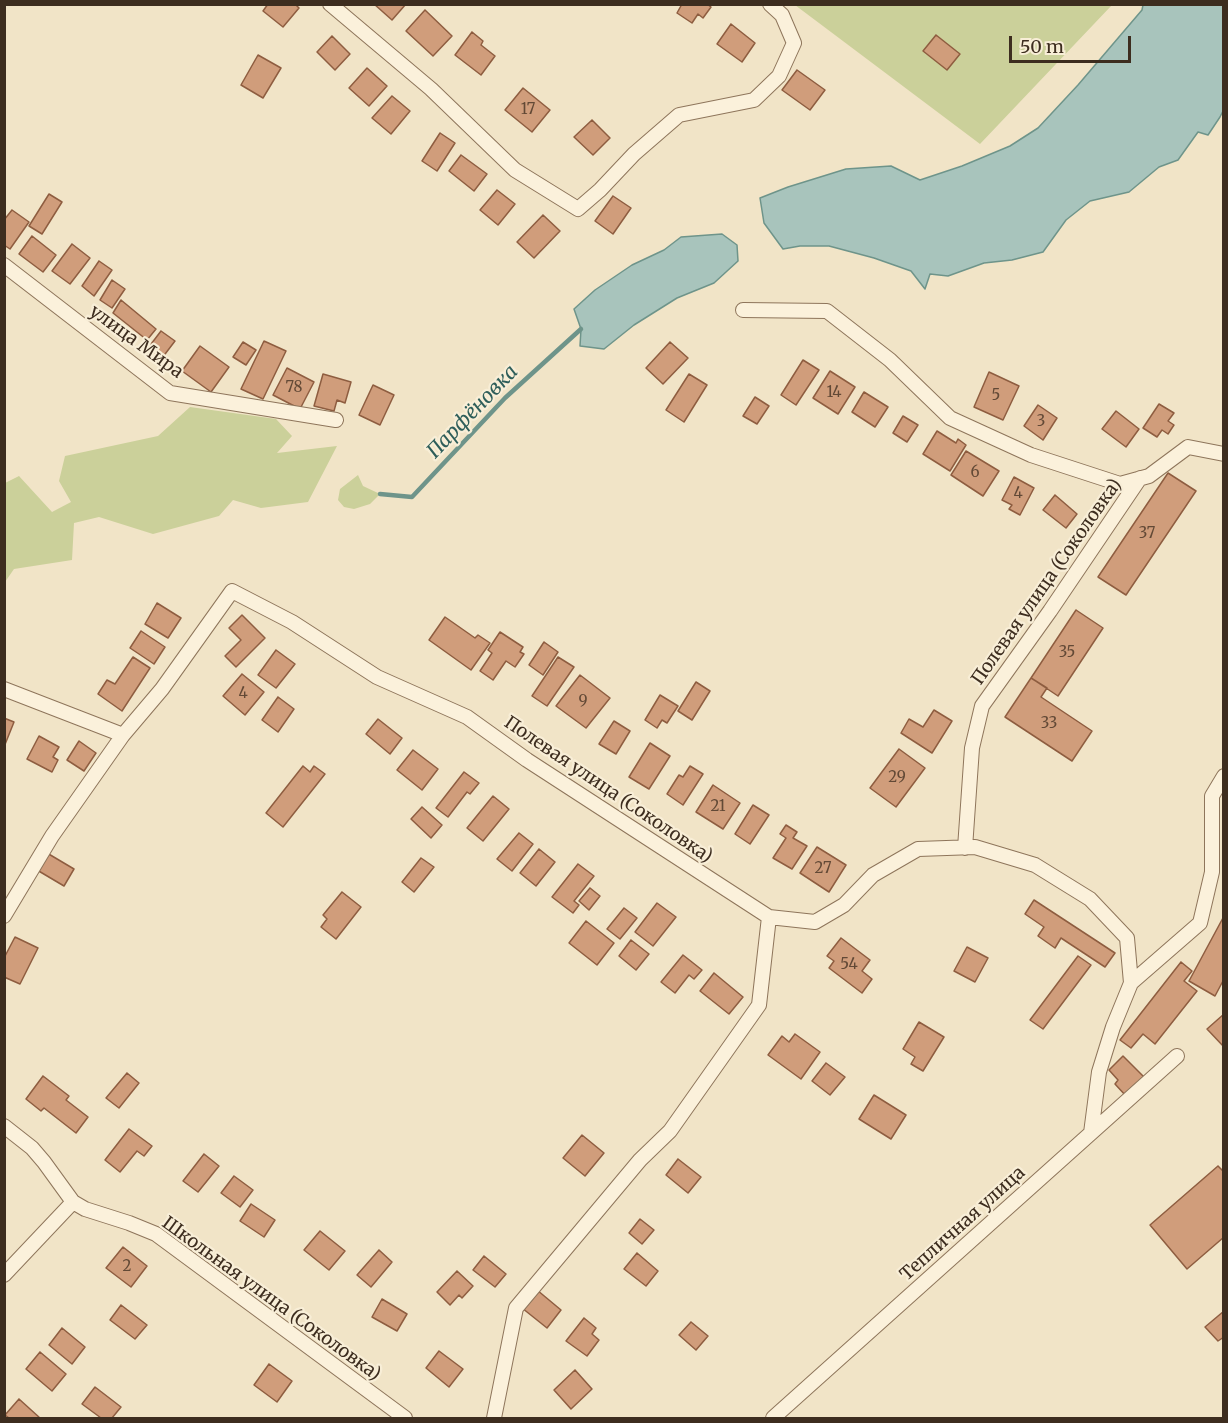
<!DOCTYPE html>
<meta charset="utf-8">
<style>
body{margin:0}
#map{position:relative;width:1228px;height:1423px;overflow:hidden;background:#f1e4c7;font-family:Merriweather,serif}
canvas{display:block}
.frame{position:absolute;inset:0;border:6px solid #3d2d1f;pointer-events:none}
.scale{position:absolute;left:1009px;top:36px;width:122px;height:27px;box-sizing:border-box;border:3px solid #3d2d1f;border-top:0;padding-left:8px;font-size:18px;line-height:21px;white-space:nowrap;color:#3d2d1f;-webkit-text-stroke:4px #f8eed7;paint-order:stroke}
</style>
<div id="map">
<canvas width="1228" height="1423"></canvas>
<div class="frame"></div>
<div class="scale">50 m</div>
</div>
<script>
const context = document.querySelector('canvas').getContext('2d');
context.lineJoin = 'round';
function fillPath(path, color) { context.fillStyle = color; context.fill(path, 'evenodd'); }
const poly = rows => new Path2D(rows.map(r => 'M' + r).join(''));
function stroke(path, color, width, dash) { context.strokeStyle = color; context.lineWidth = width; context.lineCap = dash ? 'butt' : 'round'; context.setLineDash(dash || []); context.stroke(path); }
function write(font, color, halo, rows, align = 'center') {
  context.font = font + ' Merriweather,serif'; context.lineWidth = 4.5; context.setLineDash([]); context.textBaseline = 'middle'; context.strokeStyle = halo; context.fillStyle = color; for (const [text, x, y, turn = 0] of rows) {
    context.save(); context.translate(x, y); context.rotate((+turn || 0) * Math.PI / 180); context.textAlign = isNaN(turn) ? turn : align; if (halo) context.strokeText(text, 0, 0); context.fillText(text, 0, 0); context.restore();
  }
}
fillPath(poly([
 [795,5,1112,5,980,144],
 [190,407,276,419,292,436,277,453,337,446,308,502,261,508,233,500,219,516,153,534,99,517,74,523,72,560,14,569,5,582,5,483,19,476,52,512,71,502,59,481,65,456,158,436],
 [358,475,363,486,380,494,370,504,354,509,344,507,338,500,340,489]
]), '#cbd09a');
const water = poly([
 [1143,5,1223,5,1224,109,1220,117,1208,135,1198,132,1178,160,1159,167,1129,192,1090,201,1066,220,1043,252,1012,260,984,263,948,276,930,274,925,289,911,271,874,258,829,246,800,246,783,249,764,223,760,198,788,187,846,169,891,166,920,180,962,166,1010,146,1038,128,1078,85,1142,10,1143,5],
 [722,234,737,245,738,261,714,283,677,298,634,325,604,349,580,346,581,329,574,309,595,290,632,265,664,250,681,237,722,234]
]);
fillPath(water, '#a8c4bc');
stroke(water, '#6e948a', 1.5);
stroke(poly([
 [380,494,412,497,505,398,581,329]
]), '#6e948a', 4.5);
const building = poly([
 [268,4,295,4,299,8,283,27,263,11,268,4],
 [374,4,406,4,392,20,374,4],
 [682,4,707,4,711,7,703,18,698,14,692,23,677,13,682,4],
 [425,10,452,36,433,56,406,31,425,10],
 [731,24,755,43,742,62,717,44,731,24],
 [472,32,483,41,481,45,495,56,481,75,455,55,472,32],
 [936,35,960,54,947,70,923,51,936,35],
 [332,36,350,54,335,70,317,52,332,36],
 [258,55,281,68,263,98,241,85,258,55],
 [367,68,387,86,369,106,349,88,367,68],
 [797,70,825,90,810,110,782,90,797,70],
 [523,88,550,110,532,132,505,110,523,88],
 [392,96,410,111,391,134,372,118,392,96],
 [592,120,610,138,593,155,574,137,592,120],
 [440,133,455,143,437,171,422,161,440,133],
 [461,155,487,174,474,191,449,171,461,155],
 [497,190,515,204,498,225,480,210,497,190],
 [49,194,62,202,42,234,29,226,49,194],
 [613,196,631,208,613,234,595,221,613,196],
 [12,210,29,222,10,249,4,245,4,220,12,210],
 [543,215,560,231,534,258,517,242,543,215],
 [32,236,56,255,43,272,19,254,32,236],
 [72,244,90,258,70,284,52,271,72,244],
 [99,261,112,270,94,296,82,286,99,261],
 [112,280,125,289,112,308,100,300,112,280],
 [121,300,156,329,147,340,113,313,121,300],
 [161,331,175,341,159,362,145,352,161,331],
 [264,341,286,351,263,399,241,389,264,341],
 [243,342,256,350,246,365,233,357,243,342],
 [670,342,688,358,663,384,646,368,670,342],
 [200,346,229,367,211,392,182,371,200,346],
 [803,360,819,370,796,405,781,395,803,360],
 [287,368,314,382,300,409,273,395,287,368],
 [830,371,855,387,838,414,813,398,830,371],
 [989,372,1019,386,1003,420,974,407,989,372],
 [323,374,351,382,345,403,337,400,334,411,314,406,323,374],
 [689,374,707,385,684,422,666,410,689,374],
 [373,385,394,395,380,425,359,415,373,385],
 [864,392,888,407,875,427,852,412,864,392],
 [755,397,769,406,757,424,743,416,755,397],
 [1159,404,1174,413,1168,421,1174,425,1168,434,1162,430,1157,437,1143,428,1159,404],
 [1038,405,1057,418,1043,440,1024,426,1038,405],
 [1116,411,1139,429,1126,447,1102,429,1116,411],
 [903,416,918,425,907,442,893,433,903,416],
 [937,431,956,443,958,439,966,445,950,471,923,454,937,431],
 [966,451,999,471,983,496,951,475,966,451],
 [1168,473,1196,491,1126,595,1098,577,1168,473],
 [1014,477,1034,488,1020,515,1009,509,1012,505,1002,500,1014,477],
 [1055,495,1077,514,1066,528,1043,510,1055,495],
 [157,603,181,618,168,638,145,624,157,603],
 [1076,610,1103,628,1058,696,1031,678,1076,610],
 [242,615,265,638,236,667,225,656,241,640,229,628,242,615],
 [445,617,475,638,478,635,490,643,471,670,429,640,445,617],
 [141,631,165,647,154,664,130,648,141,631],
 [500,632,523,647,520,652,524,654,515,667,506,661,493,680,480,671,492,653,488,650,500,632],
 [544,642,558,652,543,675,529,665,544,642],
 [276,650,295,664,276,688,258,675,276,650],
 [133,657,150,668,122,711,98,694,107,680,115,684,133,657],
 [558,657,574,667,547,706,532,696,558,657],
 [242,674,264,692,245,715,223,696,242,674],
 [580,675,610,698,586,728,556,706,580,675],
 [1031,678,1047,688,1041,697,1092,731,1072,761,1005,717,1031,678],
 [696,682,710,691,692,720,678,711,696,682],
 [660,695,678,706,667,723,662,720,657,728,645,720,660,695],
 [278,697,294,709,278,732,262,720,278,697],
 [934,710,952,721,932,753,901,733,909,719,923,727,934,710],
 [4,718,14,722,4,747,4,718],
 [378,719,402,738,390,754,366,734,378,719],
 [614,721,630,731,616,754,599,744,614,721],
 [39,736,59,747,53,757,58,760,52,772,27,759,39,736],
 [79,741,96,753,84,771,67,760,79,741],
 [650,743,670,756,649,789,629,777,650,743],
 [899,749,925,768,896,807,870,788,899,749],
 [413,750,438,769,422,790,397,770,413,750],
 [303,766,310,772,314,766,325,774,283,827,266,813,303,766],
 [690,766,703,774,683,805,667,794,679,775,683,777,690,766],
 [464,772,479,783,470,794,467,792,448,817,436,808,464,772],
 [713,785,740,803,723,829,696,812,713,785],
 [493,796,509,809,483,841,467,828,493,796],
 [753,805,769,815,750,844,735,834,753,805],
 [422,807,442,825,431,838,411,819,422,807],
 [786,825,797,832,793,838,807,846,792,869,773,858,786,838,780,834,786,825],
 [519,833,533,844,512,871,497,859,519,833],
 [817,847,846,865,829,892,800,873,817,847],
 [539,849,555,862,536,886,520,873,539,849],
 [47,853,74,869,64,886,37,870,47,853],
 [421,858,434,867,414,892,402,882,421,858],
 [578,864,594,876,574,901,579,905,573,913,552,897,578,864],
 [590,888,600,896,589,910,579,901,590,888],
 [342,892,361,907,336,939,321,927,327,919,323,915,342,892],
 [1034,900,1115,953,1105,967,1061,938,1055,948,1038,936,1044,927,1025,914,1034,900],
 [657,903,676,917,653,946,635,932,657,903],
 [624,908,637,918,620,939,607,929,624,908],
 [1224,916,1224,979,1215,996,1189,981,1224,916],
 [586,921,614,943,597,965,569,943,586,921],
 [15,937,38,948,20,984,4,977,4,958,15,937],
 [841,938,870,960,862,971,872,979,862,993,829,968,834,961,827,956,841,938],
 [631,940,649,954,636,970,619,956,631,940],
 [967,947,988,958,975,982,954,971,967,947],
 [683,955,702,970,694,979,689,975,675,993,661,982,683,955],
 [1078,956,1091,965,1043,1029,1030,1020,1078,956],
 [1181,962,1192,971,1184,981,1197,991,1155,1044,1143,1034,1131,1048,1120,1040,1181,962],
 [714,973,743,997,729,1014,700,991,714,973],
 [1224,1014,1224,1047,1207,1029,1224,1014],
 [919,1022,944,1037,923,1071,911,1064,915,1057,903,1049,919,1022],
 [795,1034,820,1052,801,1079,768,1055,782,1036,789,1042,795,1034],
 [1123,1056,1145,1078,1126,1096,1115,1084,1118,1080,1109,1070,1123,1056],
 [826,1063,845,1077,830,1095,812,1081,826,1063],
 [127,1073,139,1083,119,1108,106,1098,127,1073],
 [43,1076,69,1096,66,1100,88,1117,76,1133,44,1108,41,1111,26,1099,43,1076],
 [874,1095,906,1115,891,1139,859,1119,874,1095],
 [129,1129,152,1146,144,1156,137,1151,120,1172,105,1160,129,1129],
 [582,1135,604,1153,585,1176,563,1158,582,1135],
 [204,1154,219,1166,198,1192,183,1181,204,1154],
 [678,1159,701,1177,688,1193,666,1175,678,1159],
 [1218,1166,1224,1172,1224,1237,1187,1269,1150,1225,1218,1166],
 [234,1176,253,1190,240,1207,221,1193,234,1176],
 [251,1204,275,1220,264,1237,240,1221,251,1204],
 [640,1219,654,1230,642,1244,629,1233,640,1219],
 [320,1231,345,1251,329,1270,304,1250,320,1231],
 [123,1247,147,1266,131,1287,106,1268,123,1247],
 [379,1250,392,1262,371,1287,357,1275,379,1250],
 [637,1253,658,1271,646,1286,624,1269,637,1253],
 [484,1256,506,1274,495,1287,473,1270,484,1256],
 [457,1271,473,1286,462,1298,459,1295,450,1305,437,1292,457,1271],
 [537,1290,561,1310,547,1328,522,1308,537,1290],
 [382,1299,407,1314,397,1331,372,1317,382,1299],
 [121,1305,147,1325,135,1339,110,1320,121,1305],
 [1224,1311,1224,1337,1218,1341,1205,1327,1224,1311],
 [584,1318,596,1328,592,1334,599,1340,587,1356,566,1341,584,1318],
 [691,1322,708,1336,696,1350,679,1335,691,1322],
 [62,1328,85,1347,72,1364,49,1345,62,1328],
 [439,1351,463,1369,449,1387,426,1368,439,1351],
 [40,1352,66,1374,52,1391,26,1369,40,1352],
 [269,1364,292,1381,277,1402,254,1385,269,1364],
 [575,1370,592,1389,571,1409,554,1390,575,1370],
 [95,1387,121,1407,112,1418,101,1418,82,1404,95,1387],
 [19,1399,40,1418,9,1418,5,1415,19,1399]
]);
fillPath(building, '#d09d7b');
stroke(building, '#8e5d40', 1.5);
const street = poly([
 [330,4,431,89,515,170,578,209,600,190,634,154,679,115,754,100,779,76,794,43,782,15,770,4],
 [4,265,170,393,336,420],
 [743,310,827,311,890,360,950,418,1031,455,1120,484,1149,476,1188,447,1224,454],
 [4,689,123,735],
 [965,848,972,748,982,706,1050,611,1140,478],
 [4,916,52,836,123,735,162,689,232,591,292,622,377,677,467,717,527,760,769,917,815,922,844,905,873,875,918,849,975,847,1035,865,1090,899,1127,938,1131,983,1113,1027,1099,1072,1091,1133],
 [1131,983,1200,923,1212,872,1212,796,1224,776],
 [4,1126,32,1148,44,1162,73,1202,85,1209,129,1223,156,1234,405,1418],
 [4,1275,73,1202],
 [494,1418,516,1308,640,1160,670,1131,759,1005,769,917],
 [773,1418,1177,1056]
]);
stroke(street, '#8e755b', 16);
stroke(street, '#fbf1db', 14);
write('15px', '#624936', null, [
 ["17",528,110],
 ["78",294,388],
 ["14",834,393],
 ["5",996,396],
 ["3",1041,422],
 ["6",975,473],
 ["4",1018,494],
 ["37",1147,534],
 ["35",1067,653],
 ["4",243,694],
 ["9",583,702],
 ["33",1049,724],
 ["29",897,778],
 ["21",718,807],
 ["27",823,869],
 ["54",849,965],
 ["2",127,1267]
]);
write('18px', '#3d2d1f', '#f8eed7', [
 ["улица Мира",136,342,36],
 ["Полевая улица (Соколовка)",1047,582,-55],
 ["Полевая улица (Соколовка)",608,790,34],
 ["Тепличная улица",963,1224,-42],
 ["Школьная улица (Соколовка)",271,1299,36]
]);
write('italic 20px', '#2e5e5a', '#f8eed7', [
 ["Парфёновка",473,412,-46]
]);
</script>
